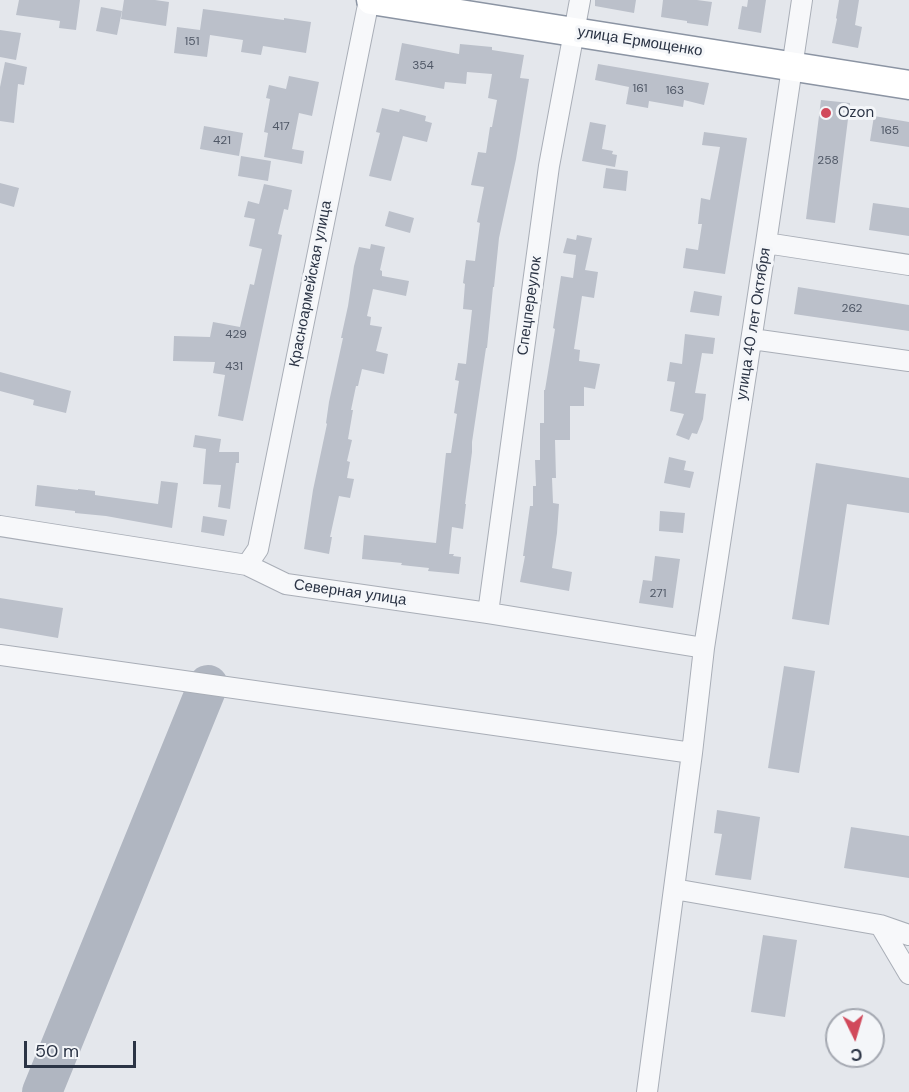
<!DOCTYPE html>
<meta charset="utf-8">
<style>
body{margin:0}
#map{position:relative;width:909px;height:1092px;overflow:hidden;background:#e4e7ec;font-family:"DM Sans",sans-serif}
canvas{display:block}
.north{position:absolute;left:825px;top:1008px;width:60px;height:60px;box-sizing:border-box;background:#f4f6f9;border:2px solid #a4a8b1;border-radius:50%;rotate:175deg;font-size:16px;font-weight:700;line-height:24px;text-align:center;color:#2b3445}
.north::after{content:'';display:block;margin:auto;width:21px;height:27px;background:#d1495b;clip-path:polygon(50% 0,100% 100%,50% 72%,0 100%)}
.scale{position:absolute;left:24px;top:1041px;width:112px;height:27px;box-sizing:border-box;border:3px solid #2b3445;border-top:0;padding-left:8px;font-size:18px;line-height:21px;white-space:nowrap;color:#2b3445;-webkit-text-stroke:4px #f4f6f9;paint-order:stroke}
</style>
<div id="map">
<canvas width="909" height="1092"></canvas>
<div class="north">С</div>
<div class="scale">50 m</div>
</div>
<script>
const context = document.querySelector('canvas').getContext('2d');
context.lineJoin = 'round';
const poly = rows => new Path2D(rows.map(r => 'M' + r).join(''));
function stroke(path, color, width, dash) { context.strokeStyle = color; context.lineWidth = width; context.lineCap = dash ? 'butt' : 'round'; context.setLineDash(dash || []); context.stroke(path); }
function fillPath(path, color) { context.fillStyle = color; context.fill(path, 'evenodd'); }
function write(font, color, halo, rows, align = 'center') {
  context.font = font + ' "DM Sans",sans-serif'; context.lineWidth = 6; context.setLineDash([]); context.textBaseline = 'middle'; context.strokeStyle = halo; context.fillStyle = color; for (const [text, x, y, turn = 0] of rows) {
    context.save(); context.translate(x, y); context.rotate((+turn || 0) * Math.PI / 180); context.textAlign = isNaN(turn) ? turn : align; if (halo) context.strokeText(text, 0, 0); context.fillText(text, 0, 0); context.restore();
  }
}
stroke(poly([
 [42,1092,208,685]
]), '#b0b6c1', 40);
fillPath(poly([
 [19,0,80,0,76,30,59,28,60,21,16,15],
 [124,0,155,0,169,2,166,26,121,19],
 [595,0,636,0,634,13,595,6],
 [663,0,697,0,712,2,708,26,687,23,687,21,661,17],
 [748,0,766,0,761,33,738,29,742,6,747,7],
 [839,0,859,0,855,25,862,27,858,48,832,43,837,19,836,18],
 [101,7,122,11,117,35,96,31],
 [203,9,284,20,284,18,311,22,306,53,263,46,261,55,241,52,243,40,210,35,207,57,174,53,177,27,200,30],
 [0,30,21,33,16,60,0,57],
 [402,43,459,54,460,44,492,47,492,50,524,55,520,78,529,79,516,159,499,238,494,287,493,287,487,348,486,348,472,442,472,452,465,504,466,504,463,529,452,527,449,554,454,554,453,556,461,557,459,574,428,571,429,568,401,565,402,563,362,559,364,535,436,543,446,453,451,453,457,414,454,413,459,381,455,380,458,363,466,364,472,310,463,309,465,284,463,283,466,260,475,261,480,223,477,222,484,187,471,185,478,152,486,153,490,127,492,127,497,100,488,98,492,74,467,72,466,84,445,82,444,89,395,80],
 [5,62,27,67,24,85,18,84,14,123,0,121,0,87],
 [598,64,709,83,704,105,684,100,683,107,649,101,648,108,626,104,629,87,595,80],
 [289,76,319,82,312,116,299,113,292,149,304,151,302,164,264,157,268,133,264,132,270,99,266,98,269,85,286,89],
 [821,100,850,103,835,223,806,219],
 [382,108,399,112,400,109,426,116,425,121,432,123,427,142,403,136,391,181,369,176,380,133,376,132],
 [874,116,909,122,909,147,870,141],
 [590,122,606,125,602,149,613,151,612,154,617,155,615,167,582,161],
 [204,126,243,133,239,156,200,149],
 [704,132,747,138,725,274,683,268,686,248,698,250,702,224,698,224,701,198,710,200,720,147,702,145],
 [241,156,271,161,268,181,238,176],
 [606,168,628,171,626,191,603,188],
 [0,183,19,188,14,207,0,203],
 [264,184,292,190,288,210,284,209,278,234,282,235,243,421,218,416,225,375,213,373,215,362,173,361,174,336,210,337,213,322,240,327,250,284,254,285,262,249,249,246,255,219,244,217,248,201,259,204],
 [873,203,909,208,909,236,869,230],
 [389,211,414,218,410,233,385,226],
 [577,235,592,238,585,270,598,272,594,298,582,296,574,349,580,350,579,361,600,364,595,389,584,387,584,406,570,406,570,440,555,440,556,478,552,478,553,503,559,504,557,533,552,568,572,572,569,591,520,582,525,556,523,556,530,506,533,506,533,486,536,486,535,460,540,460,540,423,544,423,544,390,545,390,555,329,553,328,561,276,573,278,576,255,563,253,567,238,576,240],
 [371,244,385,247,380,270,382,271,382,276,409,281,406,296,373,289,367,316,371,317,370,325,382,327,376,351,388,354,384,374,362,369,358,386,356,386,351,410,353,410,348,439,352,440,347,461,350,462,347,478,354,479,350,498,339,496,330,537,332,537,329,554,304,549,313,490,327,424,326,423,329,402,343,338,341,338,348,306,354,266,359,247,370,249],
 [798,287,909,305,909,331,794,314],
 [694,291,722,296,719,316,690,312],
 [685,334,715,338,713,354,702,353,695,393,706,394,703,419,697,434,692,433,689,440,676,435,684,414,670,411,675,382,667,381,670,362,682,364],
 [0,372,71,391,66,413,33,405,34,400,0,391],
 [195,435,221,439,219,452,239,452,239,463,236,463,230,509,218,507,221,485,203,484,206,449,193,447],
 [669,457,686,461,684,470,694,472,690,488,664,483],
 [816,463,909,478,909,513,847,504,829,625,792,619],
 [161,481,178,483,172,528,106,516,75,513,75,511,35,506,37,485,78,490,78,489,95,491,95,495,158,504],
 [660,511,685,513,683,533,659,531],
 [203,516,227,520,224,536,201,532],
 [655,556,680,559,673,608,639,603,643,580,652,581],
 [0,598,63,608,58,638,0,628],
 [784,666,815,671,799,773,768,768],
 [717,810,760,817,751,880,715,875,722,834,714,833],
 [851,827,909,836,909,878,844,868],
 [763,935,797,940,785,1017,751,1012]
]), '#bbc0ca');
const minor = poly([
 [766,243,909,265],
 [752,339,909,361],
 [0,526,247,565,286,584,488,613,704,648],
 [247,565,258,549,369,0],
 [488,613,549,166,580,0],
 [0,655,692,753,704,648,766,243,802,0],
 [674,889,880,925,909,974],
 [880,925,909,935],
 [647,1092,692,753]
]);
const highway = poly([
 [371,0,909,85]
]);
stroke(minor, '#a9aeb7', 22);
stroke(highway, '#8b94a3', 31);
stroke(minor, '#f7f8fa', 20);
stroke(highway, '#fff', 28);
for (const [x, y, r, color] of [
 [826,113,6,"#d1495b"]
]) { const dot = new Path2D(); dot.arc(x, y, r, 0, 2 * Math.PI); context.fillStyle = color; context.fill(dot); stroke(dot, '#f4f6f9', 2); }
write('12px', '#4f5766', null, [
 ["151",192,42],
 ["354",423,66],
 ["161",640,89],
 ["163",675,91],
 ["417",281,127],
 ["165",890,131],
 ["421",222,141],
 ["258",828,161],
 ["262",852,309],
 ["429",236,335],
 ["431",234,367],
 ["271",658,594]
]);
write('15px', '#2b3445', '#f4f6f9', [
 ["улица Ермощенко",640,42,9],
 ["Красноармейская улица",311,284,-79],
 ["Спецпереулок",530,306,-82],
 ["улица 40 лет Октября",754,324,-81],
 ["Северная улица",350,593,8]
]);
write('15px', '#2b3445', '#f4f6f9', [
 ["Ozon",838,113]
], 'left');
</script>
